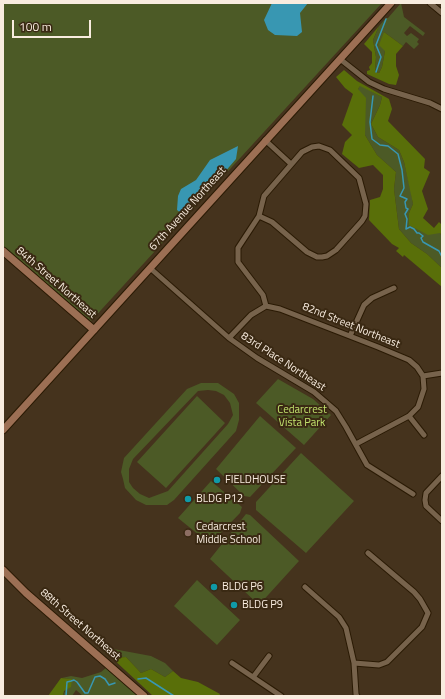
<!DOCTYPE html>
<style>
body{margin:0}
#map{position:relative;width:445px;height:699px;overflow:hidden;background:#45331d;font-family:"Titillium Web",sans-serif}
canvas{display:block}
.frame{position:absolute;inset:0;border:4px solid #f8ecdf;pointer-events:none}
.scale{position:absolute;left:12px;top:20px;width:79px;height:18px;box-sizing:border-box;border:2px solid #f8ecdf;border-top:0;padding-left:5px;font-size:12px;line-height:14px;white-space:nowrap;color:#f8ecdf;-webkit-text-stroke:3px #3a2913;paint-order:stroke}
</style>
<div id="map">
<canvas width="445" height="699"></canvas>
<div class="frame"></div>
<div class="scale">100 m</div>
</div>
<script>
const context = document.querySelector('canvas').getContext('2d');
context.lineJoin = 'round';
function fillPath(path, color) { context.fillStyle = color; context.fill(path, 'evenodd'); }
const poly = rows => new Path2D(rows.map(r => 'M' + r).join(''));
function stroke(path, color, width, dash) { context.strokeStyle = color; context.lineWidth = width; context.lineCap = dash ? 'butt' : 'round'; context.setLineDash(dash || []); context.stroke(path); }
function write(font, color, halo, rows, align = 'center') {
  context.font = font + ' "Titillium Web",sans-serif'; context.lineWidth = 4; context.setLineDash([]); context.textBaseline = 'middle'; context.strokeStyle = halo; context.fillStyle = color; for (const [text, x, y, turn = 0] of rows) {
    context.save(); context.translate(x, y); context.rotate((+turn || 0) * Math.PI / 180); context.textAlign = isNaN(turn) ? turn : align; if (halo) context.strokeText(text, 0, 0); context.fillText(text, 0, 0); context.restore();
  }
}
fillPath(poly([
 [3,3,382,3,91,321,3,247],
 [401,3,404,17,425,33,423,36,410,26,404,33,407,36,411,33,419,39,417,42,419,44,414,49,406,42,403,46,384,32,385,51,382,67,379,73,375,72,376,57,373,40,379,26,386,18,388,18],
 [360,85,382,97,380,105,371,124,378,137,399,150,404,162,411,191,413,204,409,213,440,233,442,237,442,268,427,254,411,243,399,229,394,189,396,172,377,155,365,135,365,119,358,89],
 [278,379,313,399,331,415,304,445,256,403],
 [201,383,218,383,234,394,239,403,239,420,236,431,174,500,167,505,146,505,136,500,125,488,123,479,121,472,124,458,187,389],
 [208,390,216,391,224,395,230,403,233,415,228,424,168,491,149,498,140,494,133,488,129,482,129,469,133,459,198,391],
 [197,396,225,423,166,488,137,462],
 [260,416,296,448,250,497,244,496,216,469],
 [301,453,354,501,306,553,256,510,256,502],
 [211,481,242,507,240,513,210,544,178,518],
 [246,514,250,515,299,561,259,605,210,559],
 [197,580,240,620,217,645,174,606],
 [104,646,108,648,151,656,165,663,173,671,165,677,151,669,141,673,126,657,112,658,104,652,102,649],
 [106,668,138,696,83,696,76,690,72,696,63,696,70,679,62,678,71,676,82,678,101,672]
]), '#4c5a26');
fillPath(poly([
 [379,26,373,40,376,57,375,72,379,73,382,67,385,51,379,45,384,32,403,46,396,54,396,66,399,75,396,85,389,84,367,74,367,71,370,70,369,67,372,63,372,52,364,44],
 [344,70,357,81,389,99,392,109,388,121,425,159,424,168,430,172,422,191,428,209,423,218,434,228,439,222,442,225,442,237,440,233,428,235,409,225,409,213,413,204,404,162,399,150,378,137,371,124,380,105,382,97,360,86,358,89,366,98,365,135,377,155,396,172,394,189,399,229,411,243,427,254,442,268,442,287,404,255,403,257,396,251,399,248,392,244,369,220,370,200,380,197,383,189,383,175,373,165,359,168,342,154,345,142,352,135,342,125,353,94,345,88,336,77],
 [126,657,141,673,151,669,165,677,173,671,181,678,198,682,220,694,219,696,153,696,112,658],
 [61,678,72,679,71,687,64,691,63,696,48,696]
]), '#596f09');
fillPath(poly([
 [272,3,308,3,300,13,302,32,297,36,275,35,268,30,264,20],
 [238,146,236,159,211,188,187,209,181,213,177,210,178,196,181,189,196,180,210,160]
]), '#3897b2');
stroke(poly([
 [376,72,381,57,376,45,386,19],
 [373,96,370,122,372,139,380,145,388,146,398,154,402,170,404,188,400,196,407,199,405,202,406,208,408,209,405,214,407,219,406,229,410,227,414,229,417,233,419,233,423,236,421,238,423,242,439,251,442,257],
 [138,679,146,678,174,696],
 [66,696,67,682,71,681,74,680,77,682,85,693,88,693,95,677,100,676,105,679,109,685,115,683]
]), '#3897b2', 1.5);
const street = poly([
 [430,3,442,13],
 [340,59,369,82,384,89,430,103,442,109],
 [265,140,291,164],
 [259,216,272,222,307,252,317,257,322,257,327,256,336,250,362,221,365,216,366,204,359,178,330,150,319,146,312,147,302,152,264,196,259,216,238,248,238,262,263,295,266,306],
 [150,268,229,338,257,358,314,392,336,411,346,427,367,465,413,494],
 [266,306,280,309,378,347,409,360,417,367,423,376,424,389,418,407,409,416,356,444],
 [350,336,364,305,372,298,394,288],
 [229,338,251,315,266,306],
 [423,376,442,373],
 [409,416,424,435],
 [442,476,426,493,425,500,426,506,442,521],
 [305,587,339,617,346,628,354,663,356,694,357,696],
 [232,663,281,696],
 [354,663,379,665,387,662,422,627,428,613,420,599,414,592,368,553],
 [254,676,269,656]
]);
const secondary = poly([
 [3,251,94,330],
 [3,430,391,3],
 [3,570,26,593,144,696]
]);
stroke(street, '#2a1a04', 7);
stroke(secondary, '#2a1a04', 9);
stroke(street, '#77634c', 5);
stroke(secondary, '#9c6f54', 7);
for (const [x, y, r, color] of [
 [217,480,4,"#0f9aa8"],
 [188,499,4,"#0f9aa8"],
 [188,533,4,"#8d6e63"],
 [214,587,4,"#0f9aa8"],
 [234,605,4,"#0f9aa8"]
]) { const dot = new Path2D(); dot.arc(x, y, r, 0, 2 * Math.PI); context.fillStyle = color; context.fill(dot); stroke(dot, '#3a2913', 1.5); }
write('11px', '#f8ecdf', '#3a2913', [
 ["67th Avenue Northeast",188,209,-48],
 ["84th Street Northeast",56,283,41],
 ["82nd Street Northeast",351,326,22],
 ["83rd Place Northeast",283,362,33],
 ["88th Street Northeast",80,625,41]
]);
write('11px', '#c3e46e', '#3a2913', [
 ["Cedarcrest",302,410],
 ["Vista Park",302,423]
]);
write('11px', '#f8ecdf', '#3a2913', [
 ["FIELDHOUSE",225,480],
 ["BLDG P12",196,499],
 ["Cedarcrest",196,527],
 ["Middle School",196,540],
 ["BLDG P6",222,587],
 ["BLDG P9",242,605]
], 'left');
</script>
